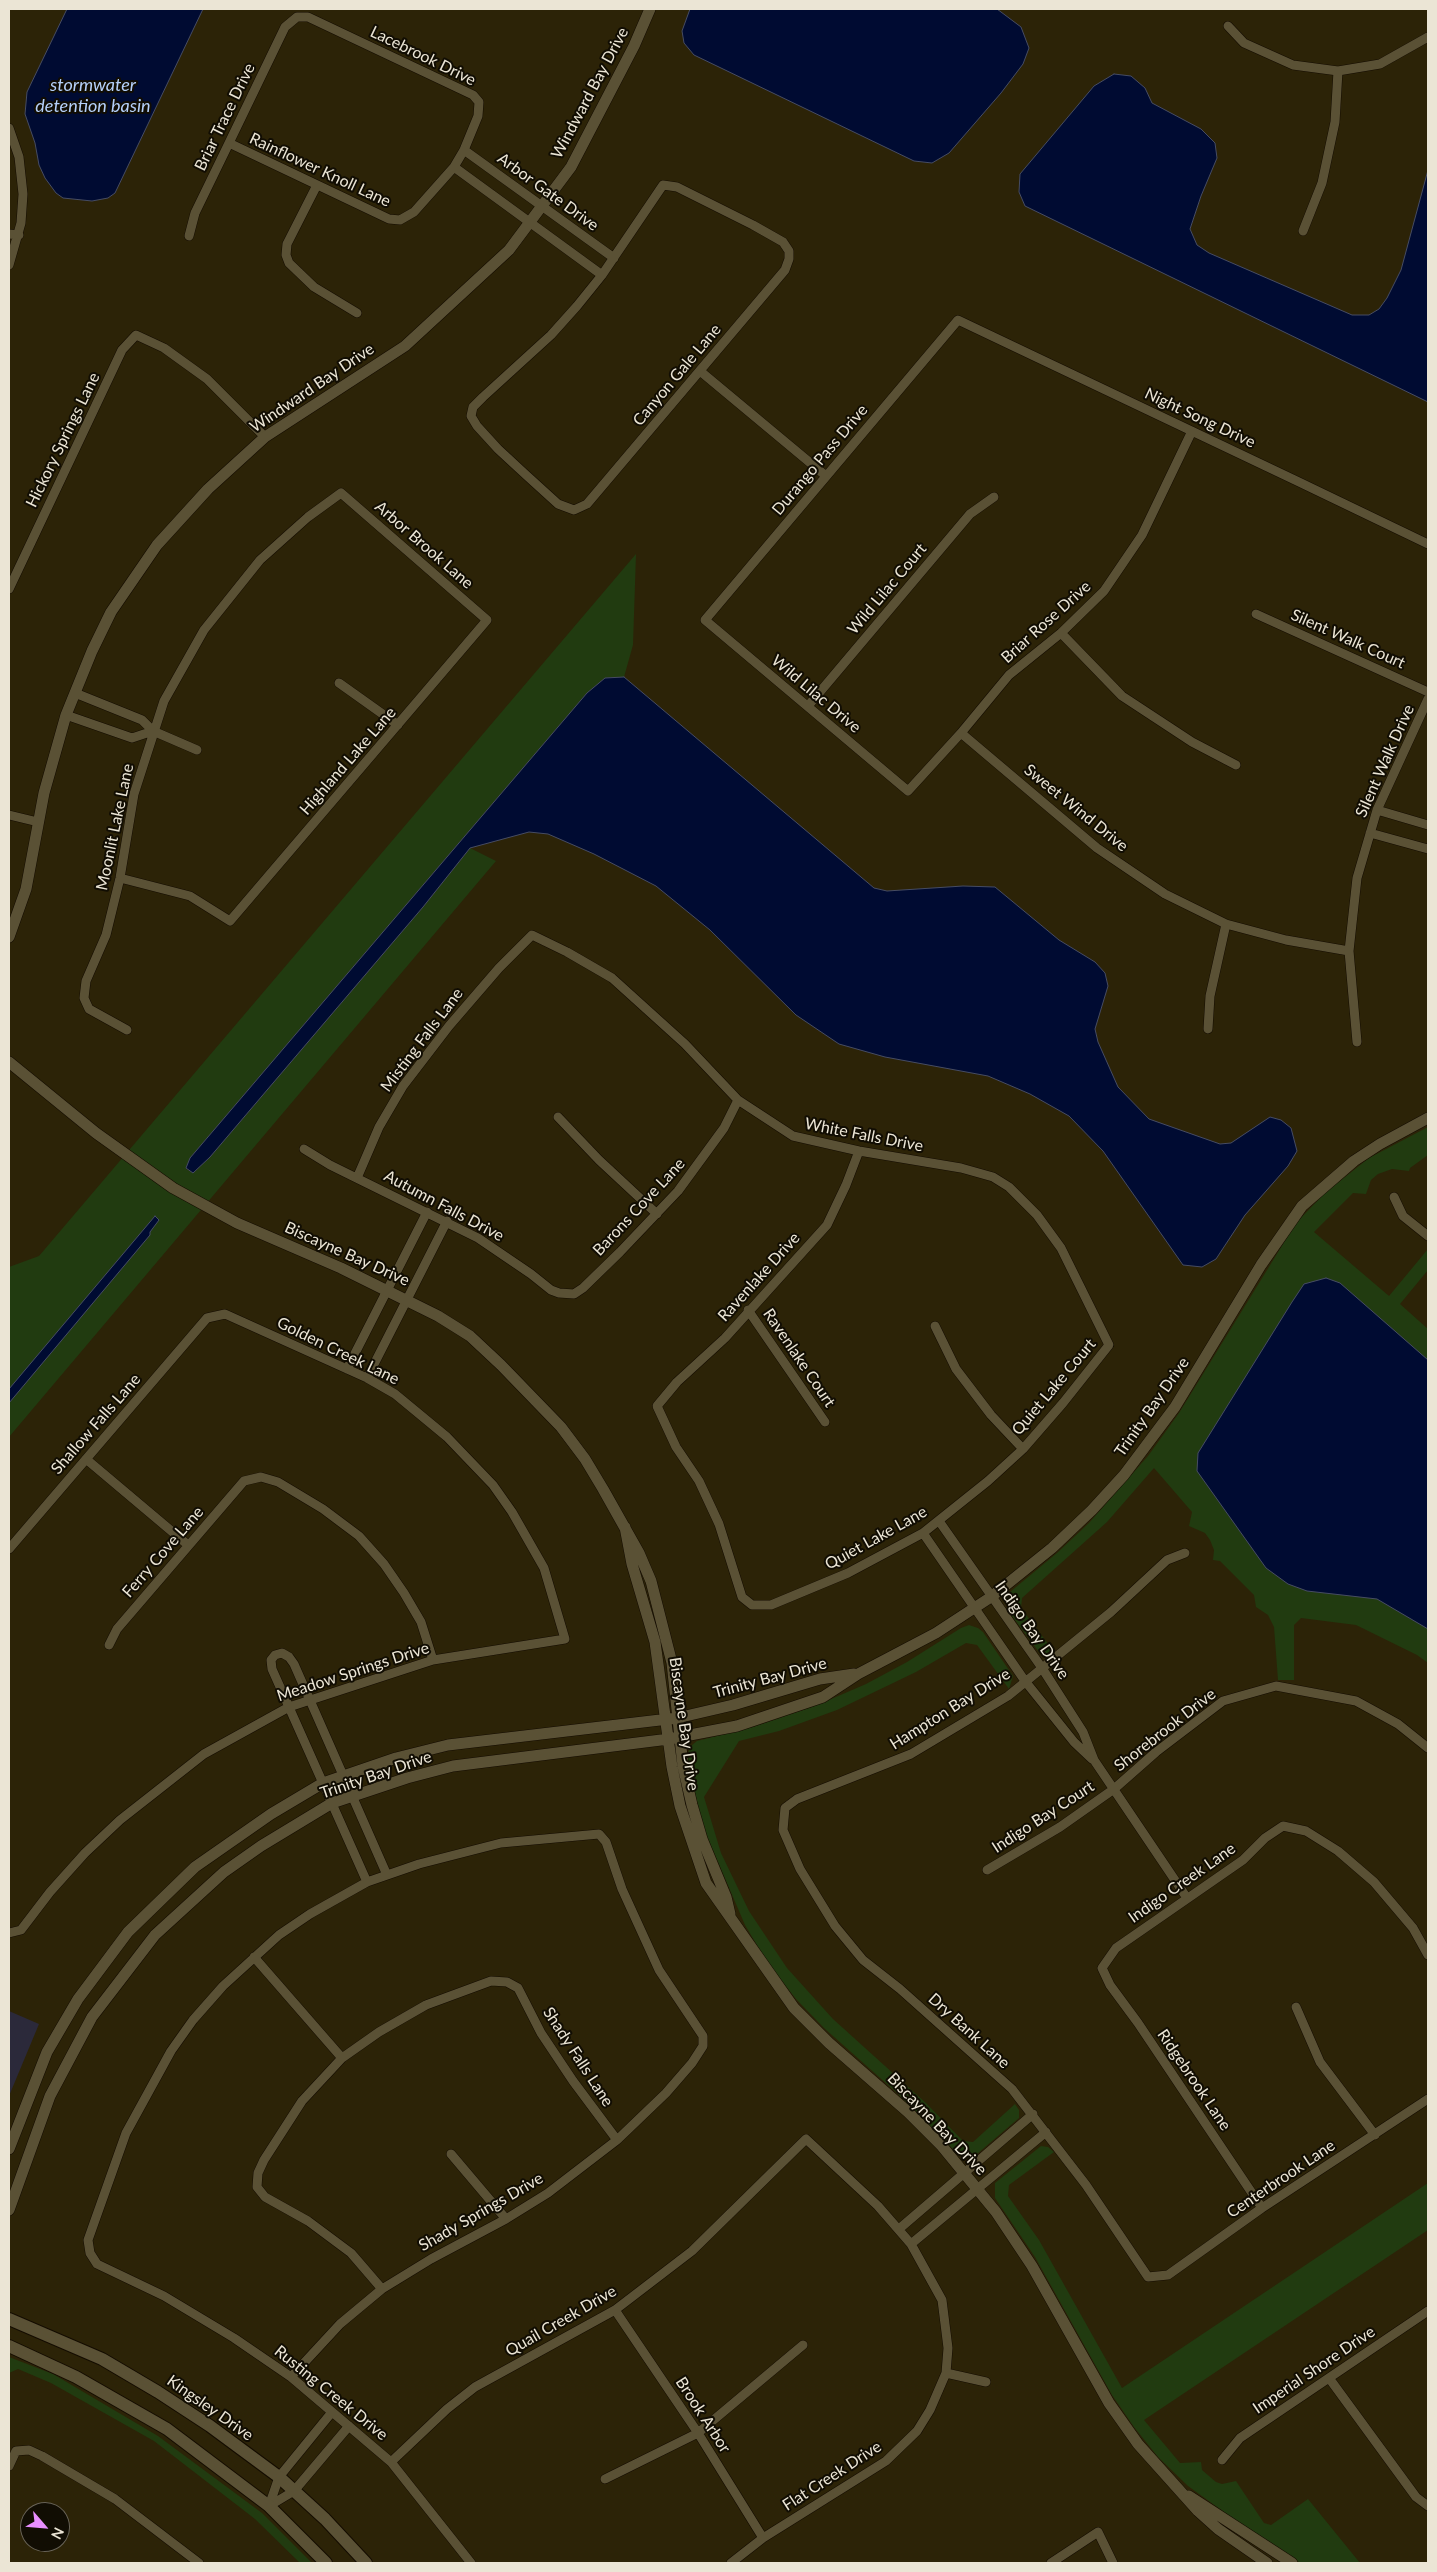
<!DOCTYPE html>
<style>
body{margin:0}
#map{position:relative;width:1437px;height:2572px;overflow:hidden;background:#2c2307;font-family:Lato,sans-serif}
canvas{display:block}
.frame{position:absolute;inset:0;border:10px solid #ebe5d5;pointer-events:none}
.north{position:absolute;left:20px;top:2502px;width:50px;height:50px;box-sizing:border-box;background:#110d03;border:1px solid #686357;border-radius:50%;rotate:117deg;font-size:14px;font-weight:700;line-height:20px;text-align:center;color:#ebe5d5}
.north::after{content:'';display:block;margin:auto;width:18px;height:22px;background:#e88eff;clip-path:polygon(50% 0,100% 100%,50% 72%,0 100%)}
</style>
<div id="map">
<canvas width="1437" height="2572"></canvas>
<div class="frame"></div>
<div class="north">N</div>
</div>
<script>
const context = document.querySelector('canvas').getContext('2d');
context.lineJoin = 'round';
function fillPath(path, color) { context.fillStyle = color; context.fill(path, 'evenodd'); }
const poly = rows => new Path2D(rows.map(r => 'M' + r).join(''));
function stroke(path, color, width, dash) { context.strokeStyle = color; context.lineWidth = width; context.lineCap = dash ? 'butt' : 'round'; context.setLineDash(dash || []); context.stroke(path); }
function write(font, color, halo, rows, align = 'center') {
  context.font = font + ' Lato,sans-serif'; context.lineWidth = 4; context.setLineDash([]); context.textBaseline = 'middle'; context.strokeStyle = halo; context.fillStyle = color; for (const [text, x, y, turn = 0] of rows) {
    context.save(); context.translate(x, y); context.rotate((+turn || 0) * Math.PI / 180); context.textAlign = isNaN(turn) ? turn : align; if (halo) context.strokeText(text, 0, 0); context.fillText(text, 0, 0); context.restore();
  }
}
fillPath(poly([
 [9,2011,39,2024,9,2096]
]), '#2b293a');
fillPath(poly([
 [636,554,633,645,624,677,605,678,587,693,190,1158,186,1169,193,1173,210,1157,423,907,470,848,496,861,9,1437,9,1267,39,1256],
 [1428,1127,1428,1155,1410,1168,1409,1171,1392,1169,1378,1174,1371,1180,1366,1194,1353,1193,1314,1232,1389,1296,1428,1249,1428,1270,1400,1304,1428,1329,1428,1663,1417,1655,1356,1625,1301,1618,1294,1625,1294,1680,1278,1680,1274,1627,1268,1615,1256,1607,1254,1595,1220,1561,1213,1560,1214,1550,1210,1540,1205,1533,1189,1526,1192,1512,1154,1468,1107,1522,1022,1598,1021,1608,1055,1653,1042,1656,1009,1612,1006,1598,1010,1592,1057,1553,1089,1523,1148,1456,1179,1413,1296,1223,1325,1193,1369,1158],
 [969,1625,978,1628,983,1632,1013,1676,1009,1689,977,1645,966,1643,916,1672,837,1710,779,1731,739,1741,704,1797,721,1853,749,1911,787,1968,833,2019,926,2103,963,2141,973,2142,1015,2104,1019,2110,1019,2118,977,2154,964,2157,957,2153,897,2093,824,2028,796,1999,767,1962,745,1925,703,1827,688,1763,688,1753,691,1746,697,1741,753,1727,815,1706,866,1684,907,1662,961,1628],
 [1041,2146,1048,2147,1054,2152,1009,2185,1008,2196,1039,2240,1122,2388,1428,2183,1428,2230,1144,2420,1180,2463,1201,2462,1202,2470,1216,2482,1222,2484,1236,2481,1264,2523,1271,2525,1308,2499,1360,2563,1301,2563,1281,2553,1188,2486,1158,2457,1134,2427,1112,2395,1035,2257,995,2198,995,2183],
 [9,2357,53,2374,158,2436,262,2513,312,2563,300,2563,255,2519,154,2441,51,2383,18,2369,9,2373]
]), '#213b10');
const water = poly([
 [67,9,203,9,115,193,108,198,92,201,63,198,56,193,45,178,39,165,35,143,25,114,27,92,67,9],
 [690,9,997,9,1021,27,1029,48,1023,64,1001,93,949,153,932,163,914,161,694,55,684,43,682,31,690,9],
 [1114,74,1131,76,1145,88,1152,103,1201,129,1215,143,1217,158,1201,196,1190,229,1197,245,1209,253,1352,315,1369,315,1379,309,1387,298,1401,270,1428,170,1428,402,1025,206,1019,192,1020,174,1094,86,1114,74],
 [624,677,874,888,887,891,963,886,995,887,1059,940,1095,962,1105,973,1108,986,1095,1029,1098,1042,1118,1087,1149,1119,1220,1144,1231,1143,1270,1117,1281,1120,1291,1128,1297,1151,1288,1166,1245,1215,1216,1259,1202,1267,1183,1265,1103,1151,1069,1116,1030,1094,988,1076,885,1057,839,1044,796,1015,710,930,656,886,594,854,548,834,529,832,470,848,423,907,210,1157,193,1173,186,1168,190,1158,587,693,605,678,624,677],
 [155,1216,159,1220,150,1232,150,1235,9,1403,9,1389,155,1216],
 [1326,1278,1340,1283,1428,1360,1428,1629,1377,1599,1307,1591,1288,1584,1266,1568,1197,1471,1198,1453,1292,1302,1304,1284,1326,1278]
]);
fillPath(water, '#000b32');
stroke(water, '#464c63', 1);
const minor = poly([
 [1228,26,1244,43,1293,65,1338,71,1380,64,1428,37],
 [9,128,19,157,23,194,21,223,9,265],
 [464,150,614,258],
 [454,167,602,275],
 [317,185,287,244,286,255,289,263,314,287,357,313],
 [663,185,677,187,753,225,783,242,789,251,789,259,785,270,587,504,574,510,558,504,525,474,498,449,477,426,471,416,473,407,483,397,551,335,577,306,602,275,663,185],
 [1303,231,1322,183,1335,122,1338,71],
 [9,234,19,235],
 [189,236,195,213,229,143,285,27,297,17,308,17,473,95,479,102,478,116,464,150,454,167,414,212,400,220,389,219,229,143],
 [700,371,826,476],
 [1192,431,1142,535,1104,591,1061,633,1009,675,961,733,908,791,705,620,958,320,1299,482,1428,544],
 [9,589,122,350,136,335,164,348,207,379,265,437],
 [1256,614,1428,692],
 [1061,633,1122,696,1192,742,1236,765],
 [339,683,398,725],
 [75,693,142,720,153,731,197,750],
 [808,706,970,514,994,497],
 [66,715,132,738,153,731],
 [961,733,1097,848,1165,894,1226,924,1286,940,1349,951],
 [1377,810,1428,825],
 [9,815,38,822],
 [1370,833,1428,849],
 [120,878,190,896,230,921,487,620,341,493,308,517,260,560,204,630,164,701,134,794,120,878,106,935,86,981,84,998,89,1009,127,1030],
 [1208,1029,1210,996,1226,924],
 [1357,1042,1349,951,1357,878,1377,810,1428,699],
 [558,1117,599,1160,657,1214],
 [304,1149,330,1165,478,1238,531,1274,551,1290,559,1293,574,1294,583,1288,620,1252,678,1191,724,1128,738,1100],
 [859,1151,846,1185,827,1225,725,1338,677,1382,657,1406,676,1447,699,1481,719,1524,742,1597,752,1605,771,1605,848,1573,923,1533,988,1481,1023,1449],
 [357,1178,379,1127,403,1086,449,1026,499,968,532,935,567,952,612,978,685,1044,738,1100,793,1136,859,1151,961,1168,993,1177,1009,1187,1037,1215,1061,1248,1109,1345,1063,1403,1023,1449,991,1415,956,1369,935,1326],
 [1394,1197,1403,1216,1428,1236],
 [748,1310,825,1422],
 [347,1369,427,1212],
 [367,1378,447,1221],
 [86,1459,188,1545],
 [939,1521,1042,1668,1083,1732,1094,1760,1187,1898],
 [923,1533,1025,1681,1074,1742,1092,1759],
 [9,1549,207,1318,225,1314,367,1378,395,1394,447,1437,493,1485,512,1512,544,1568,565,1639,433,1660,289,1707,204,1754,120,1820,85,1853,50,1892,21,1930,9,1933],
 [1185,1553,1167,1560,1111,1612,1008,1696,911,1754,797,1799,785,1808,783,1830,800,1869,835,1926,863,1960,900,1989,1012,2089,1086,2185,1148,2277,1168,2275,1262,2208,1428,2099],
 [109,1645,117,1629,244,1481,261,1477,278,1482,323,1509,359,1536,384,1564,404,1593,421,1622,433,1660],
 [987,1870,1060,1827,1114,1789,1156,1752,1223,1701,1276,1686,1356,1701,1398,1724,1428,1748],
 [367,1882,272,1669,271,1660,275,1655,282,1653,289,1657,294,1664,387,1875],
 [254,1957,342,2058],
 [1296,2007,1320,2062,1375,2135],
 [451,2154,506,2219],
 [1262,2208,1138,2023,1110,1985,1102,1968,1116,1948,1243,1860,1265,1838,1283,1826,1306,1831,1338,1851,1374,1882,1413,1928,1428,1955],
 [899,2229,1033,2114],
 [911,2244,1046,2132],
 [382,2289,351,2253,308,2221,265,2197,257,2187,258,2173,264,2160,302,2101,342,2058,379,2032,426,2005,491,1981,507,1982,518,1988,541,2033,573,2081,617,2140],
 [615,2310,698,2433,763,2538],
 [946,2373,986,2382],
 [291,2377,340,2324,382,2289,431,2259,506,2219,548,2193,617,2140,666,2093,692,2063,703,2046,703,2036,659,1970,622,1889,606,1842,599,1834,501,1843,419,1864,367,1882,310,1914,279,1935,223,1986,193,2020,171,2051,126,2133,88,2240,90,2253,97,2264,164,2296,234,2338,291,2377,391,2462,471,2563],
 [1329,2378,1416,2497,1428,2506],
 [1222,2460,1240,2438,1428,2311],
 [391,2462,447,2409,475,2387,615,2310,692,2251,806,2139,878,2206,911,2244,942,2300,948,2348,946,2373,930,2410,917,2431,886,2461,763,2538,731,2563],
 [9,2466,16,2451,29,2450,42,2456,115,2499,199,2563],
 [605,2479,698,2433,803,2345],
 [269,2506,279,2477,332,2412],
 [269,2506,294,2491,349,2426],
 [1051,2563,1098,2532,1113,2563]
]);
const tertiary = poly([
 [9,937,26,889,44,793,66,715,92,651,111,612,157,545,208,489,265,437,405,346,509,250,571,167,634,46,650,9],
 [9,1062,96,1133,173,1188,237,1223,341,1268,438,1316,470,1336,501,1365,561,1427,585,1459,603,1489,639,1553,651,1581,672,1663,683,1766,692,1805,702,1839,726,1897,730,1914],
 [625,1527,632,1564,655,1642,672,1767,680,1806,706,1883,794,2008,829,2043,908,2112,941,2145,996,2212,1032,2266,1109,2403,1138,2444,1198,2511,1218,2529,1267,2563],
 [9,2149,47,2052,78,1999,128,1932,195,1867,271,1814,323,1783,396,1758,448,1745,677,1718,733,1705,820,1679,854,1674],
 [9,2210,50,2096,92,2017,155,1935,224,1872,261,1846,332,1803,407,1778,453,1766,669,1739,737,1726,823,1697,858,1674,936,1633,991,1597,1052,1548,1092,1510,1124,1475,1175,1407,1261,1265,1302,1206,1354,1161,1380,1144,1428,1118],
 [1189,2496,1292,2563]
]);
const secondary = poly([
 [9,2319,102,2359,158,2392,210,2426,279,2477,325,2519,366,2563],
 [9,2346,76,2377,167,2429,269,2506,326,2563]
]);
stroke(minor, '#140c00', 10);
stroke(tertiary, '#140c00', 12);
stroke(secondary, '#140c00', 14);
stroke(minor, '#5a5135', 9);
stroke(tertiary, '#5a5135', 11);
stroke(secondary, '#5a5135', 12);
write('16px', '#ebe5d5', '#110d03', [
 ["Lacebrook Drive",423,56,26],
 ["Windward Bay Drive",590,93,-62],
 ["Briar Trace Drive",225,117,-64],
 ["Rainflower Knoll Lane",320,170,25],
 ["Arbor Gate Drive",548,192,36],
 ["Canyon Gale Lane",677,375,-50],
 ["Windward Bay Drive",312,388,-34],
 ["Night Song Drive",1200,418,25],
 ["Hickory Springs Lane",63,440,-64],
 ["Durango Pass Drive",820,460,-50],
 ["Arbor Brook Lane",424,545,41],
 ["Wild Lilac Court",887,589,-50],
 ["Briar Rose Drive",1046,622,-42],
 ["Silent Walk Court",1348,639,24],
 ["Wild Lilac Drive",816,694,40],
 ["Highland Lake Lane",348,761,-49],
 ["Silent Walk Drive",1385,761,-66],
 ["Sweet Wind Drive",1076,808,39],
 ["Moonlit Lake Lane",115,827,-78],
 ["Misting Falls Lane",422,1040,-53],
 ["White Falls Drive",864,1135,11],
 ["Autumn Falls Drive",444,1206,28],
 ["Barons Cove Lane",639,1207,-47],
 ["Biscayne Bay Drive",347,1254,24],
 ["Ravenlake Drive",759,1277,-48],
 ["Golden Creek Lane",338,1351,26],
 ["Ravenlake Court",799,1358,56],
 ["Quiet Lake Court",1054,1387,-50],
 ["Trinity Bay Drive",1152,1407,-55],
 ["Shallow Falls Lane",96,1424,-49],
 ["Quiet Lake Lane",876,1538,-29],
 ["Ferry Cove Lane",163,1552,-49],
 ["Indigo Bay Drive",1032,1630,55],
 ["Meadow Springs Drive",353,1672,-18],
 ["Trinity Bay Drive",770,1678,-15],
 ["Hampton Bay Drive",950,1709,-32],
 ["Biscayne Bay Drive",684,1724,82],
 ["Shorebrook Drive",1165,1730,-38],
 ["Trinity Bay Drive",376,1775,-19],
 ["Indigo Bay Court",1043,1817,-33],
 ["Indigo Creek Lane",1182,1883,-35],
 ["Dry Bank Lane",969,2031,42],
 ["Shady Falls Lane",578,2057,57],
 ["Ridgebrook Lane",1194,2080,56],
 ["Biscayne Bay Drive",937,2124,46],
 ["Centerbrook Lane",1281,2179,-34],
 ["Shady Springs Drive",481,2212,-30],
 ["Quail Creek Drive",561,2321,-30],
 ["Imperial Shore Drive",1314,2370,-34],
 ["Rusting Creek Drive",331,2393,39],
 ["Kingsley Drive",210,2408,35],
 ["Brook Arbor",703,2415,57],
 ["Flat Creek Drive",832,2476,-33]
]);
write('italic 18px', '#b5d0fa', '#110d03', [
 ["stormwater",93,85],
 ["detention basin",93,106]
]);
</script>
